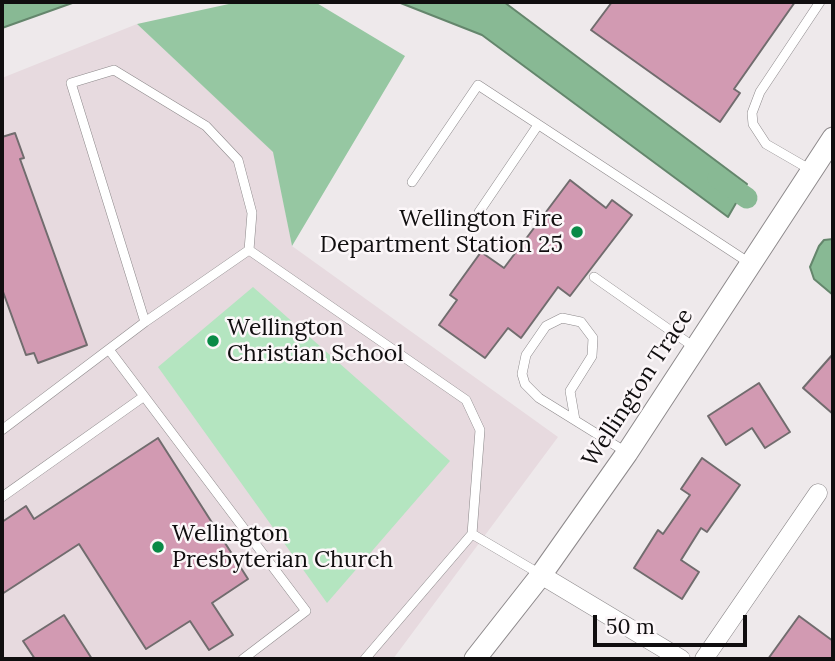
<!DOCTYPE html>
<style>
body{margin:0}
#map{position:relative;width:835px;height:661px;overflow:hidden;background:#eee9eb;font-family:Lora,serif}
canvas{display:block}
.frame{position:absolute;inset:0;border:4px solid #100e0f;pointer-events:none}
.scale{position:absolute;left:593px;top:615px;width:154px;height:32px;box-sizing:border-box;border:4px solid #100e0f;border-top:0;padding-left:9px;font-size:21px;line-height:24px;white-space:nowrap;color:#100e0f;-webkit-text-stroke:5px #fcf7f9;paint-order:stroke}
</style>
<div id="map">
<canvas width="835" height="661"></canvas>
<div class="frame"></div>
<div class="scale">50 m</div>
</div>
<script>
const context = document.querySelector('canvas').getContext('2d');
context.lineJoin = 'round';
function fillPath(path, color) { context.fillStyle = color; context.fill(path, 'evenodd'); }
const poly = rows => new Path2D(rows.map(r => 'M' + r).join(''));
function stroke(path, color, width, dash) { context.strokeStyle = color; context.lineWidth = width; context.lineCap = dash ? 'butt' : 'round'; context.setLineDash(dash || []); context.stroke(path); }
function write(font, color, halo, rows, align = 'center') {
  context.font = font + ' Lora,serif'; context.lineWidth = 5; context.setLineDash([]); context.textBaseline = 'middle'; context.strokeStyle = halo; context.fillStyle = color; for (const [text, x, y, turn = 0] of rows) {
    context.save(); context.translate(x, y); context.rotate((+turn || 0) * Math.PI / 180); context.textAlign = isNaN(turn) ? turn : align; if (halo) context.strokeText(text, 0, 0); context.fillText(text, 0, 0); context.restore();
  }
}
fillPath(poly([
 [137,24,274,152,292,246,558,437,393,659,2,659,2,78]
]), '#e7dadf');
fillPath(poly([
 [253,287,450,461,327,603,158,367]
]), '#b4e5c0');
fillPath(poly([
 [238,2,315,2,405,56,292,246,273,152,137,24]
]), '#96c7a2');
const water = poly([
 [2,2,75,2,2,28,2,2],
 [398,2,504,2,747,184,728,217,482,35,398,2],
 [833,239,833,295,814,279,810,267,819,246,824,240,833,239]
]);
fillPath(water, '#88b994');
stroke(water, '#64866c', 2);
stroke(poly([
 [718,178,747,198]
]), '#88b994', 21);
const building = poly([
 [612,2,795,2,734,89,740,93,720,122,591,30,612,2],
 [15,133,24,158,20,159,87,345,38,363,34,353,26,355,2,289,2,137,15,133],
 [570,180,606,208,612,200,632,215,570,296,558,287,521,338,508,328,485,358,439,325,457,300,450,295,481,252,504,268,570,180],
 [833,354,833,414,803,388,833,354],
 [759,383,790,432,765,448,752,428,726,445,708,416,759,383],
 [158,438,248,579,212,603,233,635,209,650,190,621,146,649,79,544,2,594,2,522,26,506,34,519,158,438],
 [702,458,740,485,707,532,701,528,681,560,699,572,682,599,634,568,658,530,663,534,690,495,681,489,702,458],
 [64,615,92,659,35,659,23,641,64,615],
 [799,616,833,641,833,659,768,659,799,616]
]);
fillPath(building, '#d29ab2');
stroke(building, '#716c6e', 2);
const service = poly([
 [811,170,766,144,753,124,752,113,760,92,820,2],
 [412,182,478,85,751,264],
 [479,212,538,125],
 [249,250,466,400,480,430,472,534,365,659],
 [594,277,694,347],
 [145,322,71,83,114,70,206,126,238,160,252,213,249,250],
 [110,351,306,611,243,659],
 [575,420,570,391,592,356,593,338,581,322,562,318,546,326,526,355,522,374,525,384,539,398,626,452],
 [2,430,145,322,249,250],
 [2,497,143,397],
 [472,534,540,574]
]);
const minor = poly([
 [541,575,681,659],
 [704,659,818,493]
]);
const tertiary = poly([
 [475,659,541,575,627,453,833,138]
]);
stroke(service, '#8d898b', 10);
stroke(minor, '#8d898b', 19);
stroke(tertiary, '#8d898b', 23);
stroke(service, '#fff', 9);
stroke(minor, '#fff', 18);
stroke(tertiary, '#fff', 21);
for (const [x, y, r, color] of [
 [577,232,7,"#098a46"],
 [213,341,7,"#098a46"],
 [158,547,7,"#098a46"]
]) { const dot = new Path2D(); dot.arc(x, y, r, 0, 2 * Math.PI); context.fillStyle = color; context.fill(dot); stroke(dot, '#fcf7f9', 2.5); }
write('23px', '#100e0f', '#fcf7f9', [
 ["Wellington Fire",563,219,"right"],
 ["Department Station 25",563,245,"right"],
 ["Wellington",227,328],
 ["Christian School",227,354],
 ["Wellington",172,534],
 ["Presbyterian Church",172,560]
], 'left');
write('23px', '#100e0f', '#fcf7f9', [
 ["Wellington Trace",638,388,-57]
]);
</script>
